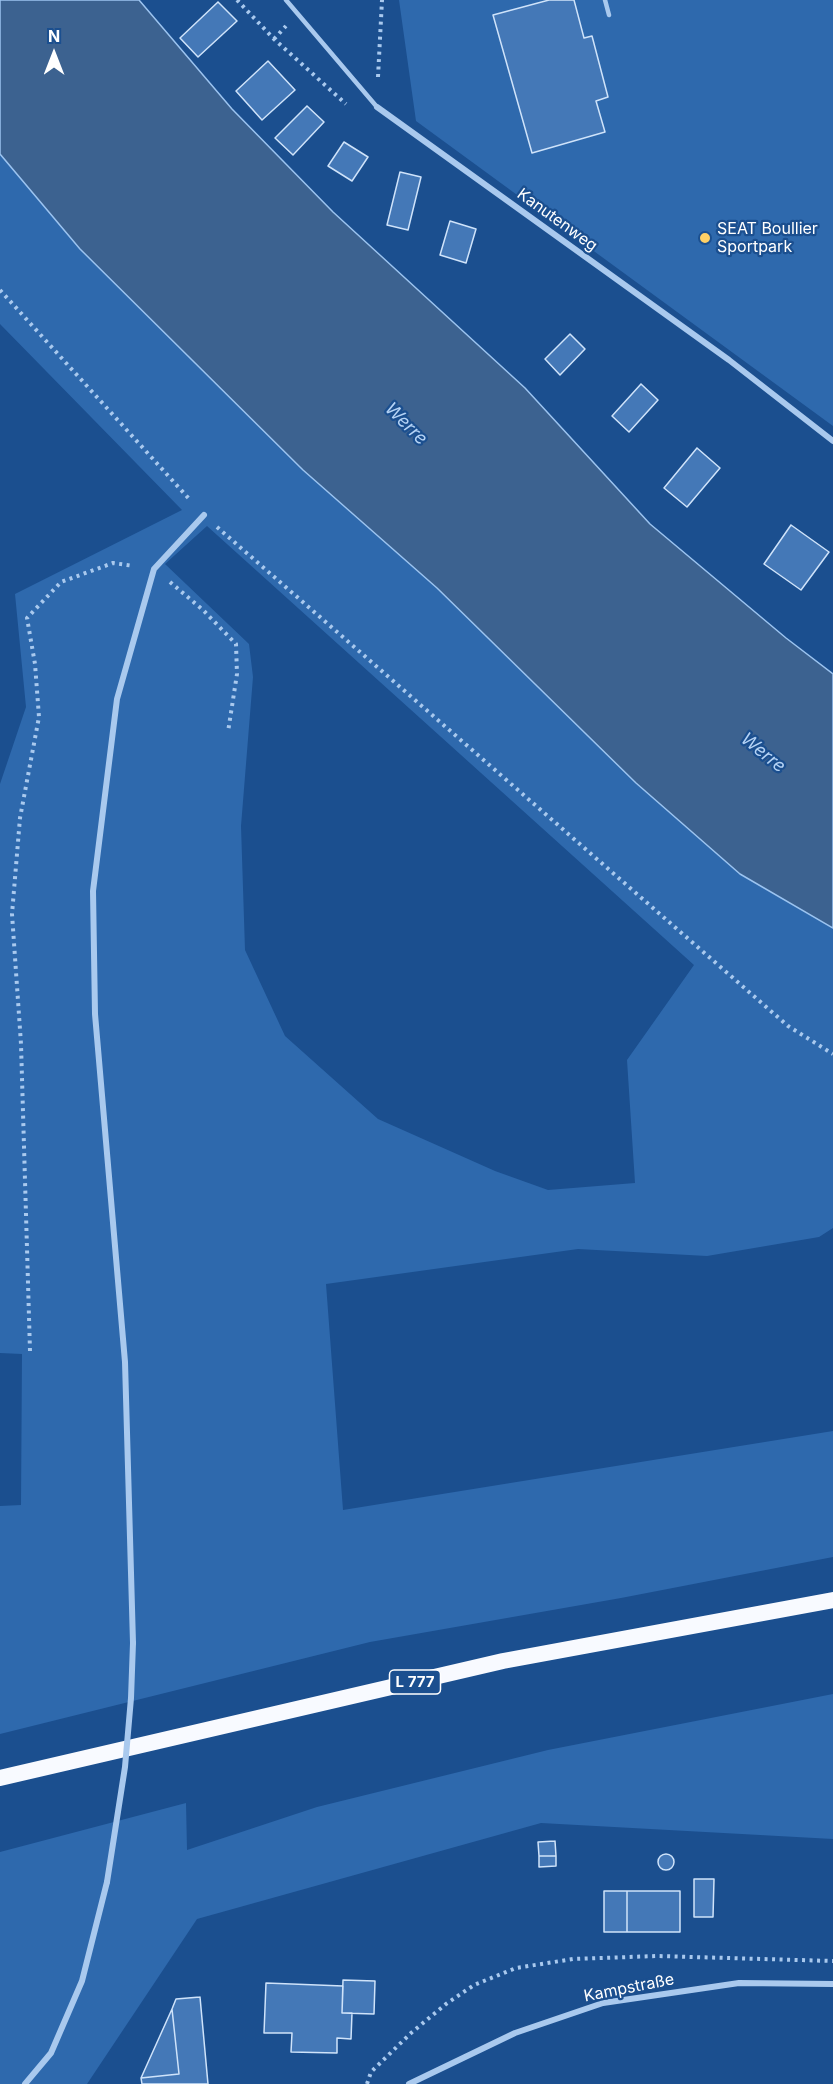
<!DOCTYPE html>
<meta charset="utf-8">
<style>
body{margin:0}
#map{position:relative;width:833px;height:2084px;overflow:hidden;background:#1b4f8f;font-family:Inter,sans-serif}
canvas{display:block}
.north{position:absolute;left:24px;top:24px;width:60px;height:60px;-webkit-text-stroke:4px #1b4f8f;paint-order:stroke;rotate:0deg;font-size:16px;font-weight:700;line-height:24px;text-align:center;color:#fff}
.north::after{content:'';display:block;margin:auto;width:21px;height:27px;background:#fff;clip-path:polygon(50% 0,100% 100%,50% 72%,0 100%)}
</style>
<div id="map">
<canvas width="833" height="2084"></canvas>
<div class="north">N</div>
</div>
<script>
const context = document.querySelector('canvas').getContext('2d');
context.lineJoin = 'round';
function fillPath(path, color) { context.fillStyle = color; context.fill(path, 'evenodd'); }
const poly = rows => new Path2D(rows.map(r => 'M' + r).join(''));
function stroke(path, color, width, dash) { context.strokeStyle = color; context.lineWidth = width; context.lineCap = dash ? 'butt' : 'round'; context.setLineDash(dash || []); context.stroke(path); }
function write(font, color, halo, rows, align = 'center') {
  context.font = font + ' Inter,sans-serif'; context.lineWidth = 4.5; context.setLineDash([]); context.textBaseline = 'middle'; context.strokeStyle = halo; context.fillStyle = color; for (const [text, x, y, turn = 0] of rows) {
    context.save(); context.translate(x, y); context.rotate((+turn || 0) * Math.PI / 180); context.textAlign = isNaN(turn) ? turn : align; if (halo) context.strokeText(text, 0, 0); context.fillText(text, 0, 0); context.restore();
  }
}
fillPath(poly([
 [399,0,833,0,833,426,416,121],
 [0,154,80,249,303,470,437,588,535,684,740,874,833,928,833,1228,819,1237,707,1256,578,1249,326,1284,343,1510,833,1431,833,1557,621,1598,370,1642,0,1734,0,1506,21,1505,22,1354,0,1353,0,784,26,707,15,594,182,510,0,324],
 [207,526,694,965,627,1060,635,1183,548,1190,495,1171,378,1119,285,1036,245,950,241,826,253,677,249,644,165,564],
 [833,1694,833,1839,541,1823,197,1919,87,2084,0,2084,0,1852,186,1803,187,1850,317,1807,548,1750]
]), '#2e69ad');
const water = poly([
 [0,0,139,0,232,109,333,212,525,388,650,524,786,638,833,674,833,928,740,874,636,783,437,588,303,470,80,249,0,154,0,0]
]);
fillPath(water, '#3c6290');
stroke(water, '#9cc4f0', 1.5);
const building = poly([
 [549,0,574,0,584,38,592,36,608,97,596,101,605,132,532,153,493,15,549,0],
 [218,2,237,21,198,57,180,38,218,2],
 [268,61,295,90,262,120,236,91,268,61],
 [307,106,324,122,293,155,275,138,307,106],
 [344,142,368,157,352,181,328,166,344,142],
 [400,172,421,177,408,230,387,225,400,172],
 [450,221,476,229,466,263,440,255,450,221],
 [570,334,585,349,560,375,545,359,570,334],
 [641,384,658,400,629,432,612,416,641,384],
 [697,448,720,468,687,507,664,488,697,448],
 [791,525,829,552,801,590,764,564,791,525],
 [555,1841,556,1856,539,1856,538,1842,555,1841],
 '658 1862a8 8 0 1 1 16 0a8 8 0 1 1-16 0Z',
 [539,1856,556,1856,556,1866,539,1867,539,1856],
 [694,1879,714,1879,713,1917,694,1917,694,1879],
 [604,1891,627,1891,627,1932,604,1932,604,1891],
 [627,1891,680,1891,680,1932,627,1932,627,1891],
 [343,1980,375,1981,374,2014,342,2013,343,1980],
 [266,1983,343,1986,342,2013,352,2013,351,2039,337,2038,337,2053,291,2052,292,2033,264,2033,266,1983],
 [200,1997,208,2084,142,2084,141,2078,179,2074,172,2009,176,1999,200,1997],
 [172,2009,179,2074,141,2078,172,2009]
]);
fillPath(building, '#4478b7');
stroke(building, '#cfe3fa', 1.5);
stroke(poly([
 [237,0,274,39,346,104],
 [274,39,286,26],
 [378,77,382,0],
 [0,290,191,501],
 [217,527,788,1026,833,1054],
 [170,582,203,610,236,644,237,674,228,732],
 [30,1351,21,1044,12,914,20,818,39,717,35,664,27,618,61,582,113,563,134,566],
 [367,2084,371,2072,411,2033,446,2004,474,1985,516,1968,573,1959,657,1956,833,1961]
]), '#a9c9ee', 4, [3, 4.5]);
stroke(poly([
 [286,0,377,107],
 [605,0,609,15]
]), '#a9c9ee', 4.5);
stroke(poly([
 [377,107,729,360,833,441],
 [133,1643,125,1362,95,1014,93,891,117,699,154,569,204,515],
 [25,2084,51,2053,82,1981,107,1882],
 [409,2084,515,2033,603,2003,739,1983,833,1984]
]), '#a9c9ee', 6);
stroke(poly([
 [0,1778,503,1661,833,1600]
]), '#f8faff', 16);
stroke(poly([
 [107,1882,125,1767,131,1698,133,1643]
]), '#a9c9ee', 6);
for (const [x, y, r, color] of [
 [705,238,6,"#ffd166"]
]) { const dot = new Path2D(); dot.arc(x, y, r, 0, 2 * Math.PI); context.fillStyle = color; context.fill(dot); stroke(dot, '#1b4f8f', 2); }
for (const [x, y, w] of [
 [415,1682,51]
]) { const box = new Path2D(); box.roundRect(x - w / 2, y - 12, w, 24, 4.5); context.fillStyle = '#1b4f8f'; context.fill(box); stroke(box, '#fff', 1.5); }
write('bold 15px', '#fff', null, [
 ["L 777",415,1682]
]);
write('16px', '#fff', '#1b4f8f', [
 ["Kanutenweg",557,220,36],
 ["Kampstraße",629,1988,-11]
]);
write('16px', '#fff', '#1b4f8f', [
 ["SEAT Boullier",717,229],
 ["Sportpark",717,247]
], 'left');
write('italic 18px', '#b5d3f5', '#1b4f8f', [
 ["Werre",406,424,45],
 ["Werre",763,753,39]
]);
</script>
